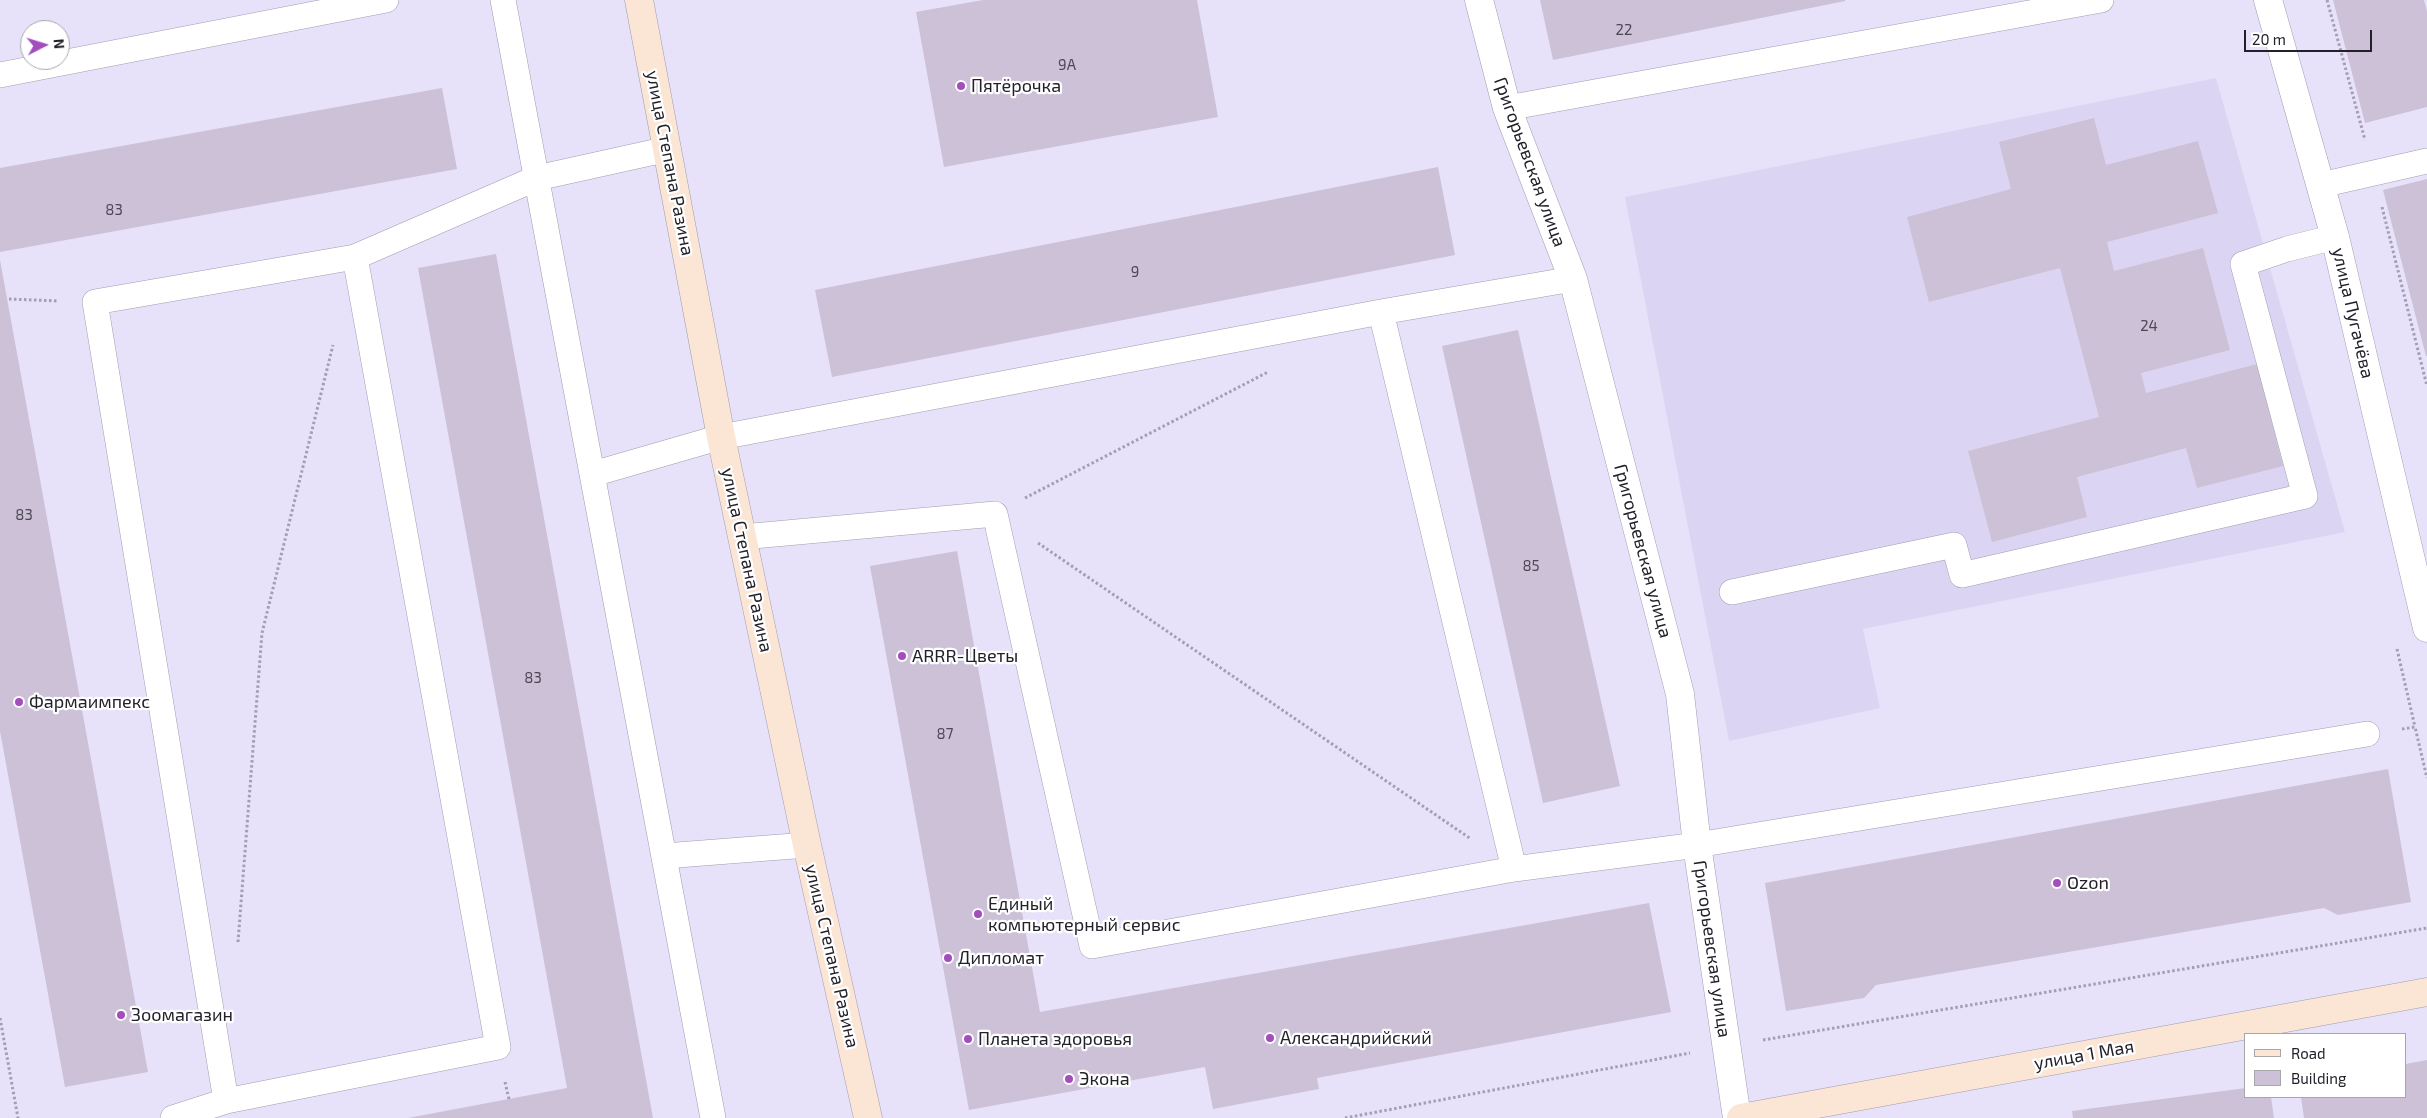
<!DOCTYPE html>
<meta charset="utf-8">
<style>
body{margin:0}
#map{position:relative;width:2427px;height:1118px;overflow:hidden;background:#e7e2f9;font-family:"Exo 2",sans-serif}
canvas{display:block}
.legend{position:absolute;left:2244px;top:1033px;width:162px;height:65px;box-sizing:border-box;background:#fff;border:1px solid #a7a6a9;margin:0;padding:6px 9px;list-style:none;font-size:15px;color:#222029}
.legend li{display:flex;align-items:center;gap:10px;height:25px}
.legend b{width:25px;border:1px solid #a7a6a9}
.north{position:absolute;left:20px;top:20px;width:50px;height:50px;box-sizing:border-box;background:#fff;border:1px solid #a7a6a9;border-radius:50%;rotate:85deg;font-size:14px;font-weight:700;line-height:20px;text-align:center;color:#222029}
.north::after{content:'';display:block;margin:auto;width:18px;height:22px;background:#a24ebd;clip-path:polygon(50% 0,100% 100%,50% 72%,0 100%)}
.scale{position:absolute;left:2244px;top:30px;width:128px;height:22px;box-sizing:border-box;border:2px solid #222029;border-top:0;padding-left:6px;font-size:15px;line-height:18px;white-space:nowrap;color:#222029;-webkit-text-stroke:4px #fff;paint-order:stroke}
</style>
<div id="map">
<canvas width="2427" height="1118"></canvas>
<ul class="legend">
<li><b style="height:6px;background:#fbe5d4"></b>Road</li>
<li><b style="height:14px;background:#ccc1d6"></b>Building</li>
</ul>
<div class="north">N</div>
<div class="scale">20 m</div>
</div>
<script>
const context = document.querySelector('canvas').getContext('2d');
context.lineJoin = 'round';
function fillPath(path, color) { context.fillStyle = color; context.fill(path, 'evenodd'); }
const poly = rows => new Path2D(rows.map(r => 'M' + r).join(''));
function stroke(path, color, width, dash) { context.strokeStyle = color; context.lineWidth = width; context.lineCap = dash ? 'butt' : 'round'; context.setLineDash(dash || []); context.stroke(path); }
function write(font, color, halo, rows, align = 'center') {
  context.font = font + ' "Exo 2",sans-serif'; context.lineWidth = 4.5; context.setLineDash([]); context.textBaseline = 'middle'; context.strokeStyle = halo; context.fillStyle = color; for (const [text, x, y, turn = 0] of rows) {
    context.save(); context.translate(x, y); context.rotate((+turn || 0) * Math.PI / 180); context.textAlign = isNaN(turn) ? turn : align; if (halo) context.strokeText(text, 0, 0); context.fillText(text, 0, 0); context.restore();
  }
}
fillPath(poly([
 [2216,78,2345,532,1863,629,1880,708,1729,741,1625,197]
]), '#dbd5f3');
fillPath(poly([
 [983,0,1197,0,1218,117,944,167,916,12],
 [1540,0,1845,0,1845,1,1553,60],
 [2333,0,2424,0,2427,11,2427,107,2365,123],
 [442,88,457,169,0,252,0,168],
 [2094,118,2106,165,2198,141,2218,213,2107,242,2114,271,2203,248,2230,350,2141,373,2146,393,2257,364,2283,466,2197,488,2186,448,2077,477,2087,517,1992,542,1968,451,2099,417,2060,268,1929,302,1907,217,2011,189,1999,142],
 [1438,167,1455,255,832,377,815,290],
 [2427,179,2427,356,2426,356,2383,190],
 [496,254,653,1118,408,1118,567,1088,418,268],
 [0,260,148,1072,65,1087,0,731],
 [1518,330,1620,786,1543,803,1442,346],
 [957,551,1040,1012,1649,903,1671,1012,1317,1078,1319,1089,1213,1109,1205,1067,969,1110,870,566],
 [2388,769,2411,902,2338,915,2324,908,1876,985,1864,998,1786,1011,1765,883],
 [2427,1060,2427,1118,2304,1118,2301,1097,2406,1097,2406,1064],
 [2246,1088,2246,1097,2271,1097,2274,1118,2073,1118,2072,1111]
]), '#ccc1d6');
const lane = poly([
 [503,0,713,1118],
 [0,75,386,0],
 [1507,108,2101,0],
 [2321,185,2427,161],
 [1381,312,1514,869],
 [593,474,721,437,1381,312,1573,279],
 [742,537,995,514,1092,946,1514,869,1697,845,2367,734],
 [1732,592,1954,545,1962,575,2305,496,2243,264,2287,249,2335,237],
 [664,856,807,845],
 [226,1101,95,302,355,257,537,178,668,149],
 [173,1118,226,1101,498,1047,355,257]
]);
const street = poly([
 [1479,0,1507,108,1573,279,1680,694,1697,845,1737,1118],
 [2268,0,2335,237,2427,628]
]);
const secondary = poly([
 [639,0,721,437,807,845,868,1118],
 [1741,1118,2427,992]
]);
stroke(lane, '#a09cb1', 26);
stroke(street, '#a09cb1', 29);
stroke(secondary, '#a09cb1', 29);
stroke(poly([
 [2327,0,2365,140],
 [2382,207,2427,386],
 [9,299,59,301],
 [1025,498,1268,372],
 [1038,543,1471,839],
 [2397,649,2415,727],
 [2402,729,2415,727,2427,778],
 [238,942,262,633,333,345],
 [0,1018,18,1118],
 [1763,1040,2427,928],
 [505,1082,509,1099],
 [1345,1118,1690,1053]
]), '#a29fb1', 3, [2.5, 2.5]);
stroke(lane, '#fff', 25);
stroke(street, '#fff', 28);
stroke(secondary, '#fbe5d4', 28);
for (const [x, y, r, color] of [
 [961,86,5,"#a24ebd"],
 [902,656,5,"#a24ebd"],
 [19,702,5,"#a24ebd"],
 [2057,883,5,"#a24ebd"],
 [978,914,5,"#a24ebd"],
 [948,958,5,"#a24ebd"],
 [121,1015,5,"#a24ebd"],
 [1270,1038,5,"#a24ebd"],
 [968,1039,5,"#a24ebd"],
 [1069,1079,5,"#a24ebd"]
]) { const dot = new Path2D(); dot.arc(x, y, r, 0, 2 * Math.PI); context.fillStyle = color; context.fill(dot); stroke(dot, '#fff', 2); }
write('15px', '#4c4854', null, [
 ["22",1624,30],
 ["9А",1067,65],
 ["83",114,210],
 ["9",1135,272],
 ["24",2149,326],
 ["83",24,515],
 ["85",1531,566],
 ["83",533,678],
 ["87",945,734]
]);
write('18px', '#222029', '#fff', [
 ["Пятёрочка",971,86],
 ["ARRR-Цветы",912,656],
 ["Фармаимпекс",29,702],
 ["Ozon",2067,883],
 ["Единый",988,904],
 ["компьютерный сервис",988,925],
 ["Дипломат",958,958],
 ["Зоомагазин",131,1015],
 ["Александрийский",1280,1038],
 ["Планета здоровья",978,1039],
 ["Экона",1079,1079]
], 'left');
write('18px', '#222029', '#fff', [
 ["Григорьевская улица",1530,162,70],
 ["улица Степана Разина",670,163,79],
 ["улица Пугачёва",2353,313,77],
 ["Григорьевская улица",1643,551,75],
 ["улица Степана Разина",747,560,78],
 ["Григорьевская улица",1712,949,82],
 ["улица Степана Разина",832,956,77],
 ["улица 1 Мая",2084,1055,-10]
]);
</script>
